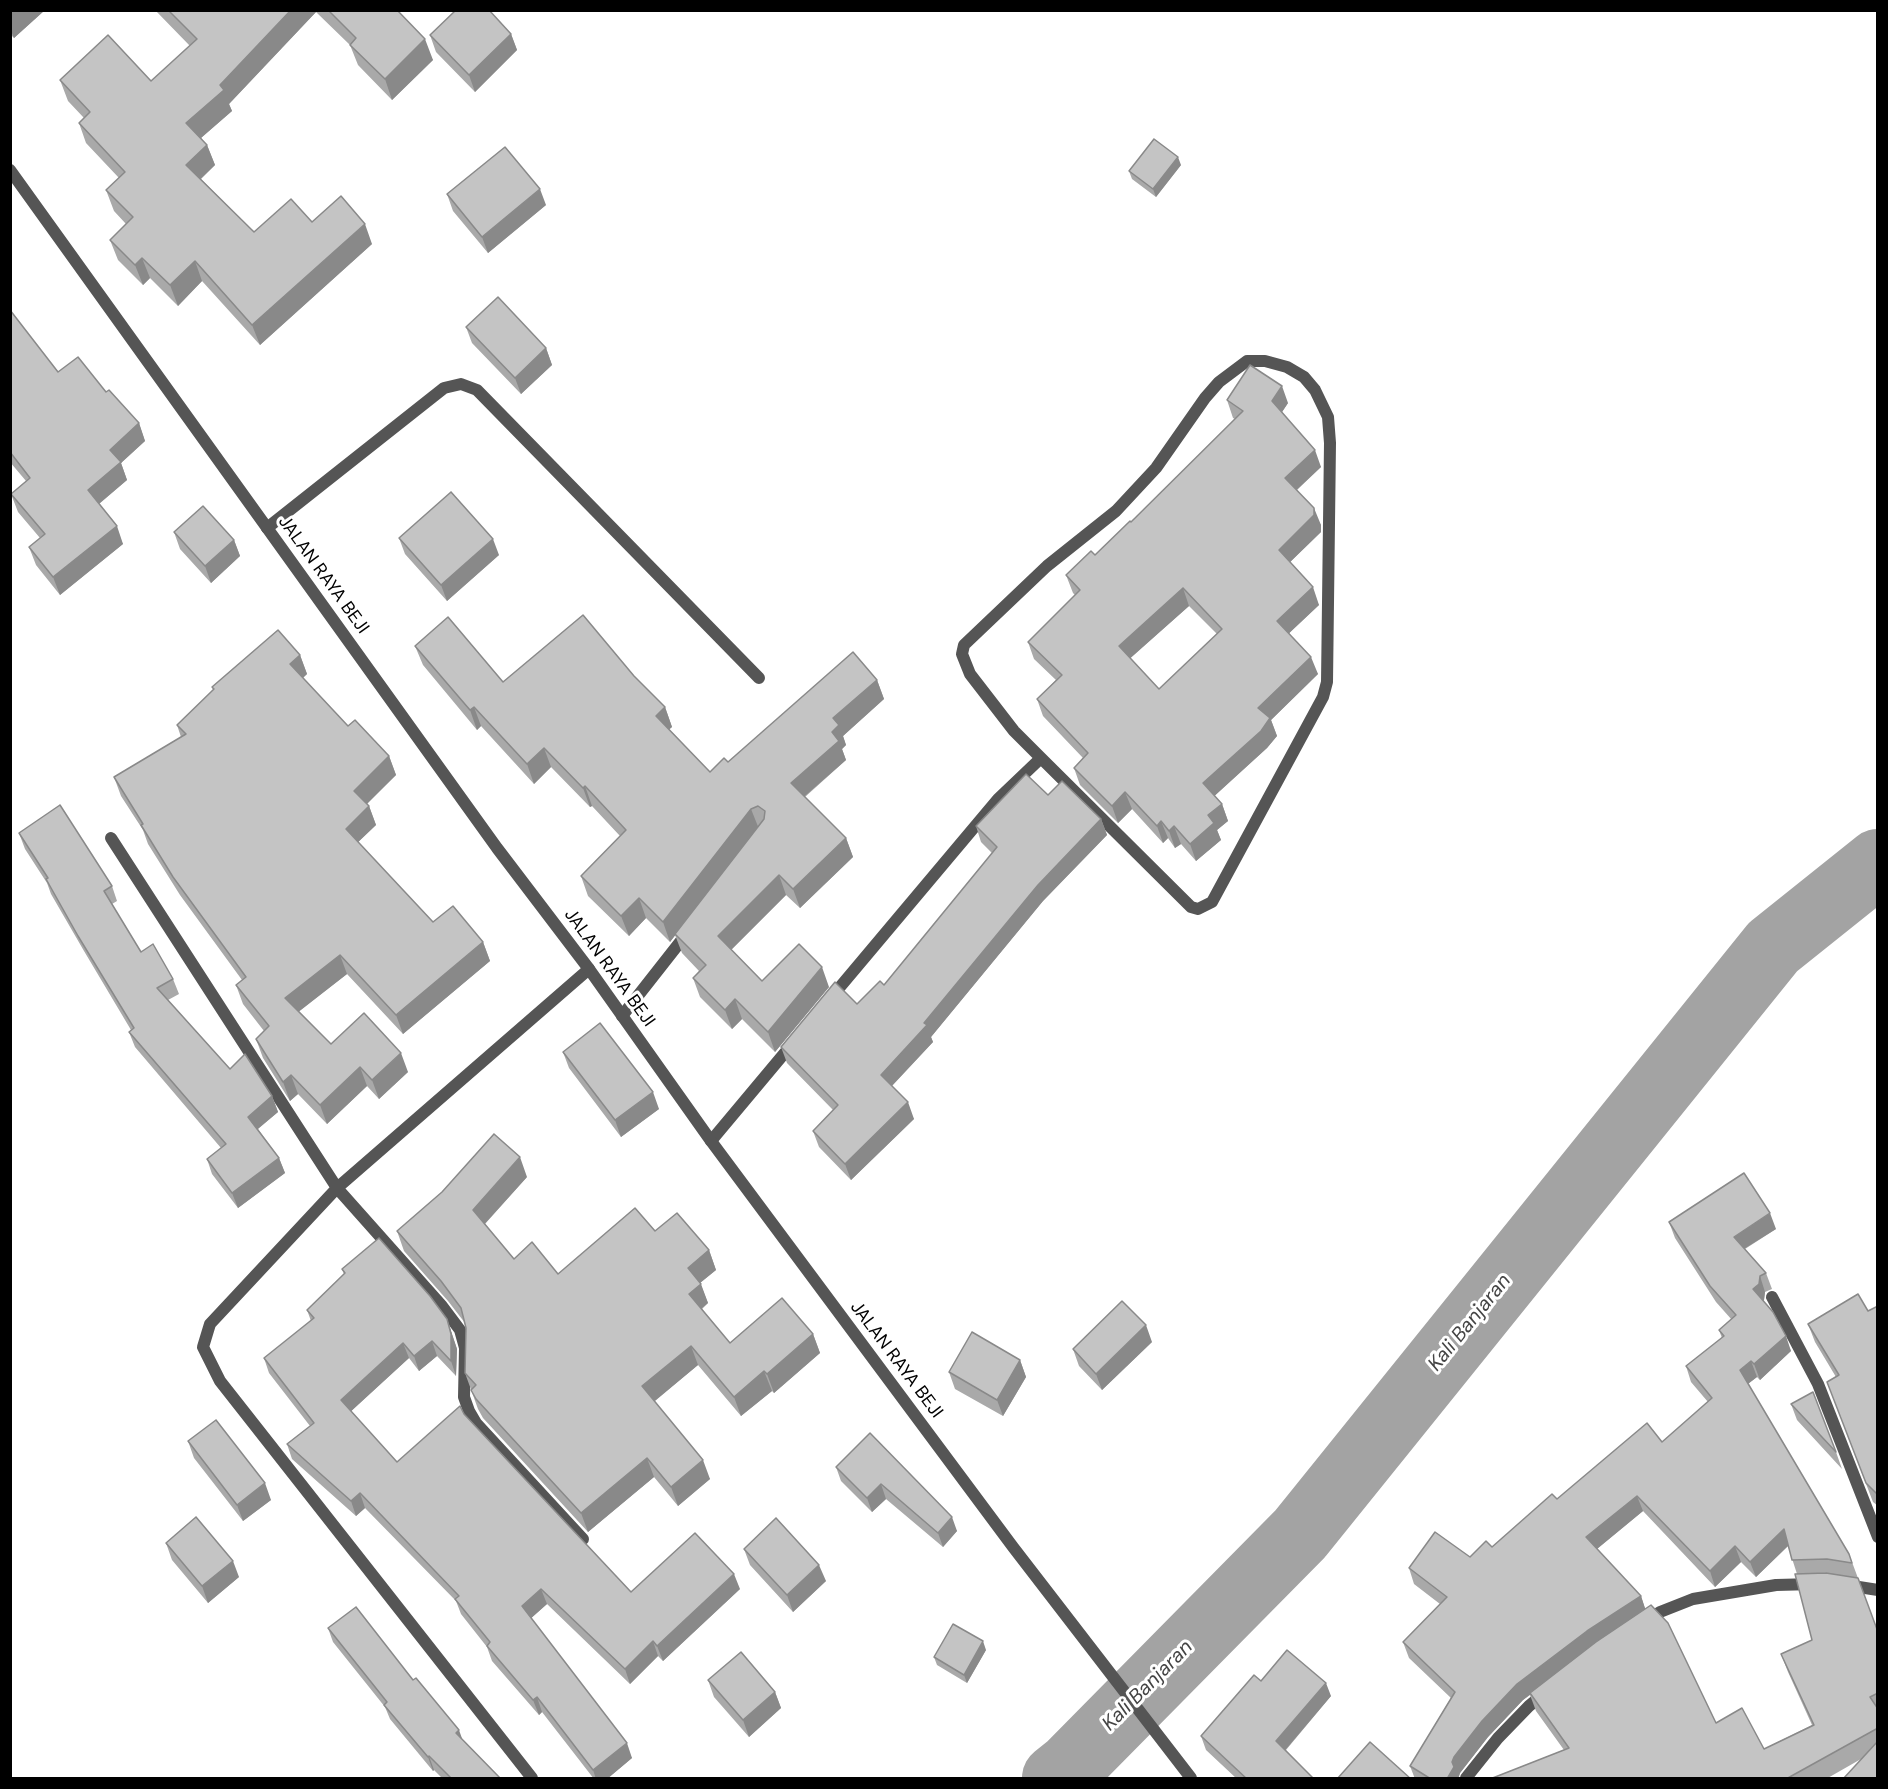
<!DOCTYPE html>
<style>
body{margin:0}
#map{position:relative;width:1888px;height:1789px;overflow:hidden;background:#fff;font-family:"DM Sans",sans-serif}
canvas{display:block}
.frame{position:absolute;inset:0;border:12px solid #000;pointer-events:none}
</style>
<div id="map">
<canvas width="1888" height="1789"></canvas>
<div class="frame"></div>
</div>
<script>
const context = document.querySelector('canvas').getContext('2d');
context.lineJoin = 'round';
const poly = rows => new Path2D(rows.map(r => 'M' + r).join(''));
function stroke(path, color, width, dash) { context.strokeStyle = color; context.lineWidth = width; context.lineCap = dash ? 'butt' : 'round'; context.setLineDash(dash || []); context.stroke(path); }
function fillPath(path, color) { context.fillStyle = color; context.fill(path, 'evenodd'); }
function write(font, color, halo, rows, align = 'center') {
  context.font = font + ' "DM Sans",sans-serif'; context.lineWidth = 6; context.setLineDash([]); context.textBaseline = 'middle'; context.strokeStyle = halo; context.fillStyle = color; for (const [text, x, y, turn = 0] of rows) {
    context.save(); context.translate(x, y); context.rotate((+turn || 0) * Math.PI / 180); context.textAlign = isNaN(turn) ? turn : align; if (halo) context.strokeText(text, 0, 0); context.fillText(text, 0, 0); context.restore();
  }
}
stroke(poly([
 [1056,1778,1071,1766,1300,1534,1773,947,1878,863]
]), '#a3a3a3', 68);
stroke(poly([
 [267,528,444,388,461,384,477,390,759,678],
 [111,838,337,1188,442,1306,460,1330,465,1348,464,1397,469,1411,476,1423,583,1539],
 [829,1000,998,799,1041,758,1191,907,1198,909,1212,902,1323,697,1327,682,1330,443,1328,417,1315,390,1304,377,1287,367,1265,361,1247,361,1219,382,1205,398,1156,468,1116,511,1047,566,964,645,962,654,970,674,1014,731,1041,758],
 [622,1016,688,932],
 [711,1141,793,1043],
 [1772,1297,1818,1384,1878,1537],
 [1846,1585,1878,1590],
 [1646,1621,1660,1612,1693,1599,1776,1585,1814,1584],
 [532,1778,220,1381,203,1347,210,1324,337,1188,589,969],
 [1466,1778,1498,1738,1529,1706,1546,1692]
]), '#555', 12);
stroke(poly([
 [10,170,497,848,589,969,711,1141,1013,1547,1191,1778]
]), '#555', 12);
fillPath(poly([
 [10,10,45,10,14,38,10,34],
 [155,10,397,10,433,60,392,100,358,65,350,45,316,12,229,104,232,111,201,138,207,145,215,165,201,179,254,232,312,222,372,244,260,345,202,281,178,306,150,278,143,285,118,260,110,240,126,224,114,211,106,190,119,178,86,143,79,123,84,118,68,101,60,80,151,81,190,46],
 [511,34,517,50,475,92,436,52,430,35],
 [1181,165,1156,197,1132,179,1129,171],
 [447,194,546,205,488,253,453,211],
 [10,310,58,372,106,392,139,423,145,441,121,463,127,480,99,504,123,544,60,595,36,565,29,547,40,538,18,512,11,494,26,481,10,462],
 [466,327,546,348,552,365,521,394,472,343],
 [1227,400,1288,403,1282,412,1321,467,1297,490,1321,525,1321,532,1290,562,1319,605,1289,633,1318,674,1271,720,1277,736,1267,748,1214,796,1222,804,1228,821,1217,830,1221,840,1196,861,1181,844,1175,848,1168,838,1163,843,1132,809,1118,823,1080,785,1074,768,1083,758,1043,716,1037,699,1056,680,1034,659,1028,642,1075,595,1073,593,1066,575,1095,555,1131,522,1235,419,1233,418],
 [1189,606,1217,634,1159,689,1130,658],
 [174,532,234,540,240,556,211,583,180,549],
 [399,538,499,555,447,601,405,554],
 [415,646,503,682,634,676,665,707,672,727,669,729,710,772,877,680,884,699,843,736,846,745,842,749,846,760,805,797,846,838,853,857,800,908,786,895,731,950,762,981,829,987,775,1052,742,1019,732,1029,700,997,693,978,699,971,682,953,675,935,670,942,646,918,629,936,588,896,581,876,620,836,592,806,590,807,551,767,534,784,481,726,477,730,423,665],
 [300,655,307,674,303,678,348,726,389,756,396,775,366,804,369,806,376,825,358,842,433,922,483,942,490,961,403,1034,347,974,299,1011,331,1044,408,1072,379,1099,367,1086,327,1124,298,1094,290,1101,263,1058,256,1039,264,1031,243,1004,236,985,242,980,180,895,148,844,143,830,121,796,114,777,181,737,177,725,213,690,212,687],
 [1048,795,1101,819,1107,835,1043,901,931,1037,933,1042,892,1086,914,1119,851,1180,819,1147,813,1131,833,1110,787,1063,781,1047,857,1004,884,985,992,853,981,842,976,826],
 [19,833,112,886,117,901,112,904,141,952,173,979,179,994,168,1000,230,1069,272,1096,278,1112,258,1129,279,1158,285,1173,238,1208,212,1174,207,1159,221,1148,135,1047,129,1032,131,1030,84,951,51,894,47,883,25,849],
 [563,1052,659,1109,621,1137,569,1068],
 [527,1177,485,1224,514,1259,558,1274,655,1231,709,1250,716,1270,700,1283,708,1303,702,1309,730,1343,813,1334,820,1353,774,1393,772,1391,741,1416,698,1365,654,1401,710,1479,678,1506,654,1477,588,1532,483,1418,478,1409,465,1373,466,1328,465,1323,448,1301,404,1251,397,1231],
 [1669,1222,1776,1229,1745,1249,1766,1273,1772,1289,1765,1292,1764,1300,1763,1301,1791,1351,1760,1380,1757,1377,1748,1384,1849,1554,1878,1632,1878,1779,1861,1759,1826,1779,1490,1779,1564,1750,1536,1711,1530,1695,1523,1700,1488,1737,1460,1773,1458,1779,1415,1779,1410,1766,1451,1698,1409,1658,1403,1642,1440,1604,1414,1584,1409,1568,1470,1557,1492,1547,1557,1499,1662,1442,1708,1402,1691,1382,1686,1366,1722,1338,1719,1330,1732,1320,1716,1302,1675,1238],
 [1643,1511,1715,1587,1741,1562,1756,1577,1788,1546,1797,1574,1812,1640,1781,1654,1788,1672,1812,1725,1764,1749,1716,1723,1645,1609,1641,1596,1597,1549],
 [342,1269,447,1319,457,1349,456,1376,437,1356,419,1371,409,1358,351,1411,397,1462,464,1414,631,1592,740,1589,663,1661,658,1656,630,1684,547,1604,531,1618,632,1758,607,1779,594,1779,542,1712,539,1715,492,1661,487,1647,461,1614,456,1601,365,1508,356,1516,292,1459,287,1444,310,1426,269,1373,264,1358,311,1321,307,1310,344,1274],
 [1878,1306,1878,1506,1873,1502,1827,1382,1836,1377,1815,1342,1808,1324,1868,1311],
 [1152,1342,1102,1390,1079,1366,1073,1349],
 [1020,1360,1026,1377,1003,1416,955,1389,949,1372],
 [1791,1404,1836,1452,1842,1469,1797,1420],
 [870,1433,957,1531,943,1547,886,1499,872,1512,841,1481,836,1467],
 [188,1441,271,1500,243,1521,194,1458],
 [166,1543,239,1577,208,1603,172,1560],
 [744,1549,826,1581,793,1612,750,1565],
 [328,1628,413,1680,462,1739,501,1779,443,1779,434,1770,433,1771,390,1719,385,1707,333,1642],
 [986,1650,967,1683,937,1665,934,1657],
 [708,1680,775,1692,781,1708,749,1737,714,1697],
 [1261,1681,1331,1696,1286,1750,1314,1779,1237,1779,1206,1750,1201,1736]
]), '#a9a9a9');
fillPath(poly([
 [15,10,45,10,14,38,10,28,10,14],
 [291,10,316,10,316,12,229,104,232,111,194,144,186,123,220,85],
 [511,34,517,50,475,92,469,75],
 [425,39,433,60,392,100,385,79],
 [207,145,215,165,194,185,186,165],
 [1178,157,1181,165,1156,197,1153,189],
 [540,189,546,205,488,253,482,237],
 [365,224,372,244,260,345,252,325],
 [142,258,150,278,143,285,135,265],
 [195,261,202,281,178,306,170,285],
 [546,348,552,365,521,394,515,378],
 [1282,386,1288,403,1278,418,1272,401],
 [139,423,145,441,121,463,127,480,94,508,88,490,110,450],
 [1315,450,1321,467,1291,495,1285,478],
 [1314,508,1321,525,1321,532,1285,567,1279,550],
 [117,526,123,544,60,595,53,577],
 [493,539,499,555,447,601,441,585],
 [234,540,240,556,211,583,205,566],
 [1313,587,1319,605,1283,639,1277,621],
 [1183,588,1189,606,1125,663,1119,646],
 [300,655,307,674,297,683,290,664],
 [1311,657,1318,674,1271,720,1277,736,1267,748,1209,801,1203,783,1258,708],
 [877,680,884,699,843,736,846,745,842,749,846,760,798,802,791,783,832,732,833,718],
 [474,707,481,726,477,730,470,710],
 [665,707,672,727,663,735,656,716],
 [544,748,551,767,534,784,527,764],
 [389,756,396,775,361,810,354,791],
 [585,786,592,806,590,807,583,788],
 [1125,792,1132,809,1118,823,1112,806],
 [1222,804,1228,821,1217,830,1221,840,1196,861,1190,844,1208,815],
 [369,806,376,825,353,847,346,829],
 [751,809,759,829,670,942,663,922],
 [1101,819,1107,835,1043,901,931,1037,933,1042,887,1091,881,1075,1038,885],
 [1161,821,1168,838,1163,843,1157,826],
 [1174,826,1181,844,1175,848,1169,831],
 [846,838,853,857,800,908,793,889],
 [779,875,786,895,725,956,718,936],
 [639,898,646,918,629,936,621,916],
 [483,942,490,961,403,1034,396,1015],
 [340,955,347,974,292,1017,285,998],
 [822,967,829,987,775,1052,768,1032],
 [735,999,742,1019,732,1029,725,1010],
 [401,1053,408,1072,379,1099,372,1080],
 [360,1067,367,1086,327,1124,320,1105],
 [291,1075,298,1094,290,1101,283,1082],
 [653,1092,659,1109,621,1137,615,1120],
 [272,1096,278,1112,254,1132,248,1117],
 [908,1102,914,1119,851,1180,845,1164],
 [520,1157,527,1177,480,1229,473,1210],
 [279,1158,285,1173,238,1208,232,1193],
 [1770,1213,1776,1229,1739,1252,1734,1237],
 [709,1250,716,1270,695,1287,688,1268],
 [1760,1276,1765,1292,1764,1300,1759,1305,1753,1289],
 [701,1284,708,1303,696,1313,689,1294],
 [447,1319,457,1349,456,1376,451,1361],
 [1146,1325,1152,1342,1102,1390,1096,1374],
 [813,1334,820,1353,774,1393,767,1374],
 [1786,1336,1791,1351,1760,1380,1754,1364],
 [432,1341,437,1356,419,1371,414,1356],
 [403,1343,409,1358,347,1415,341,1400],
 [691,1346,698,1365,649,1406,642,1386],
 [1020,1360,1026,1377,1003,1416,997,1400],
 [1751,1361,1757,1377,1745,1386,1740,1370],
 [764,1371,772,1391,741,1416,734,1397],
 [647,1458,654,1477,588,1532,581,1513],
 [703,1460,710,1479,678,1506,671,1487],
 [265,1483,271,1500,243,1521,237,1505],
 [881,1484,886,1499,872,1512,867,1498],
 [360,1493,365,1508,356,1516,351,1501],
 [1637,1496,1643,1511,1592,1553,1586,1537],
 [952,1517,957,1531,943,1547,938,1533],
 [1784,1529,1789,1545,1756,1577,1750,1562],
 [1735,1546,1741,1562,1715,1587,1710,1571],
 [233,1561,239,1577,208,1603,202,1586],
 [819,1565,826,1581,793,1612,787,1595],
 [734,1574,740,1589,663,1661,657,1646],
 [541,1589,547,1604,528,1621,522,1606],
 [1641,1596,1646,1611,1593,1646,1523,1700,1488,1737,1460,1773,1458,1779,1447,1779,1454,1757,1482,1721,1517,1684,1587,1631],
 [653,1641,658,1656,630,1684,625,1669],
 [983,1641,986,1650,967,1683,964,1675],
 [1326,1683,1331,1696,1281,1755,1276,1741],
 [775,1692,781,1708,749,1737,743,1720],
 [537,1697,542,1712,539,1715,533,1700],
 [459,1730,464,1744,456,1733],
 [627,1743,632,1758,607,1779,596,1779,593,1770],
 [429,1756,434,1770,433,1771,428,1757]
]), '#898989');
const building = poly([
 [168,10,291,10,220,85,224,90,186,123,207,145,186,165,254,232,291,199,312,222,341,196,365,224,252,325,195,261,170,285,142,258,135,265,110,240,133,217,106,190,125,172,79,123,90,112,60,80,108,35,151,81,197,39,168,10],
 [328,10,397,10,425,39,385,79,350,45,356,38,328,10],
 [456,10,489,10,511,34,469,75,430,35,456,10],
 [1154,139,1178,157,1153,189,1129,171,1154,139],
 [505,147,540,189,482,237,447,194,505,147],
 [498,297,546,348,515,378,466,327,498,297],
 [10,310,58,372,78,357,106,392,109,390,139,423,110,450,121,462,88,490,117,526,53,577,29,547,45,534,11,494,30,478,10,452,10,310],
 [1250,365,1282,386,1272,401,1315,450,1285,478,1314,508,1314,515,1279,550,1313,587,1277,621,1311,657,1258,708,1270,718,1261,731,1203,783,1222,804,1208,815,1214,823,1190,844,1174,826,1169,831,1161,821,1157,826,1125,792,1112,806,1074,768,1088,753,1037,699,1062,675,1028,642,1080,590,1066,575,1091,551,1095,555,1130,521,1131,522,1243,411,1227,400,1250,365],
 [1183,588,1222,629,1159,689,1119,646,1183,588],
 [451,492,493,539,441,585,399,538,451,492],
 [203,506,234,540,205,566,174,532,203,506],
 [583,615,634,676,665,707,656,716,710,772,724,758,728,762,853,652,877,680,833,718,839,725,832,732,839,741,791,783,846,838,793,889,779,875,718,936,762,981,799,944,822,967,768,1032,735,999,725,1010,693,978,706,965,675,934,764,819,765,811,758,806,751,809,663,922,639,898,621,916,581,876,626,830,585,786,583,788,544,748,527,764,474,707,470,710,415,646,448,617,503,682,583,615],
 [278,630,300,655,290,664,348,726,355,720,389,756,354,791,369,806,346,829,433,922,453,906,483,942,396,1015,340,955,285,998,331,1044,364,1013,401,1053,372,1080,360,1067,320,1105,291,1075,283,1082,256,1039,269,1026,236,985,246,977,173,877,141,825,143,824,114,777,186,734,177,725,214,689,212,687,278,630],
 [1026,774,1048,795,1062,781,1101,819,1038,885,924,1023,927,1025,881,1075,908,1102,845,1164,813,1131,838,1105,781,1047,835,982,857,1004,880,981,884,985,997,847,976,826,1026,774],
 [60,805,112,886,104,891,141,952,153,944,173,979,157,988,230,1069,245,1054,272,1096,248,1117,279,1158,232,1193,207,1159,226,1144,129,1032,134,1028,78,936,46,879,48,878,19,833,60,805],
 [600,1023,653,1092,615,1120,563,1052,600,1023],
 [494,1134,520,1157,473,1210,514,1259,532,1242,558,1274,635,1208,655,1231,677,1213,709,1250,688,1268,701,1284,689,1294,730,1343,782,1298,813,1334,767,1374,764,1371,734,1397,691,1346,642,1386,703,1460,671,1487,647,1458,581,1513,476,1399,471,1390,476,1385,465,1373,466,1328,461,1308,441,1281,397,1231,442,1192,494,1134],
 [1744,1173,1770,1213,1734,1237,1766,1273,1760,1276,1759,1284,1753,1289,1773,1312,1786,1336,1754,1364,1751,1361,1740,1370,1849,1554,1852,1563,1827,1559,1792,1560,1784,1529,1750,1562,1735,1546,1710,1571,1637,1496,1586,1537,1641,1596,1587,1631,1517,1684,1482,1721,1454,1757,1452,1762,1454,1767,1447,1779,1431,1779,1410,1766,1455,1692,1403,1642,1447,1597,1409,1568,1435,1532,1470,1557,1486,1541,1492,1547,1552,1494,1557,1499,1647,1423,1662,1442,1712,1398,1686,1366,1724,1336,1719,1330,1736,1315,1710,1286,1669,1222,1744,1173],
 [379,1238,430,1296,447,1319,451,1334,451,1361,432,1341,414,1356,403,1343,341,1400,397,1462,460,1406,464,1414,631,1592,695,1533,734,1574,657,1646,653,1641,625,1669,541,1589,522,1606,627,1743,593,1770,537,1697,533,1700,487,1646,490,1642,455,1599,459,1596,360,1493,351,1501,287,1444,314,1423,264,1358,314,1318,307,1310,345,1273,342,1269,379,1238],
 [1858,1294,1868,1311,1878,1306,1878,1495,1866,1483,1827,1382,1839,1375,1808,1324,1858,1294],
 [1122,1301,1146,1325,1096,1374,1073,1349,1122,1301],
 [972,1332,1020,1360,997,1400,949,1372,972,1332],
 [1813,1392,1836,1452,1791,1404,1813,1392],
 [216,1420,265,1483,237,1505,188,1441,216,1420],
 [870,1433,952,1517,938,1533,881,1484,867,1498,836,1467,870,1433],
 [196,1517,233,1561,202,1586,166,1543,196,1517],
 [776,1518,819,1565,787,1595,744,1549,776,1518],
 [1826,1573,1858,1578,1878,1632,1878,1693,1870,1697,1878,1709,1878,1728,1786,1779,1490,1779,1569,1748,1530,1693,1596,1642,1651,1605,1668,1623,1716,1723,1742,1708,1764,1749,1814,1725,1781,1654,1812,1640,1795,1574,1826,1573],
 [356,1607,413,1680,416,1678,459,1730,456,1733,501,1779,452,1779,429,1756,428,1757,384,1705,387,1702,328,1628,356,1607],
 [953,1624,983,1641,964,1675,934,1657,953,1624],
 [1287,1650,1326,1683,1276,1741,1314,1779,1247,1779,1201,1736,1254,1675,1261,1681,1287,1650],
 [741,1652,775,1692,743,1720,708,1680,741,1652],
 [1878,1741,1878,1779,1843,1779,1878,1741],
 [1370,1742,1411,1779,1337,1779,1370,1742]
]);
fillPath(building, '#c4c4c4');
stroke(building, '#898989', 1.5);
write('18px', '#000', '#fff', [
 ["JALAN RAYA BEJI",323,575,54],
 ["JALAN RAYA BEJI",609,968,54],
 ["JALAN RAYA BEJI",896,1360,53]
]);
write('italic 20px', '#444', '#fff', [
 ["Kali Banjaran",1470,1323,-51],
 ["Kali Banjaran",1148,1686,-45]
]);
</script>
